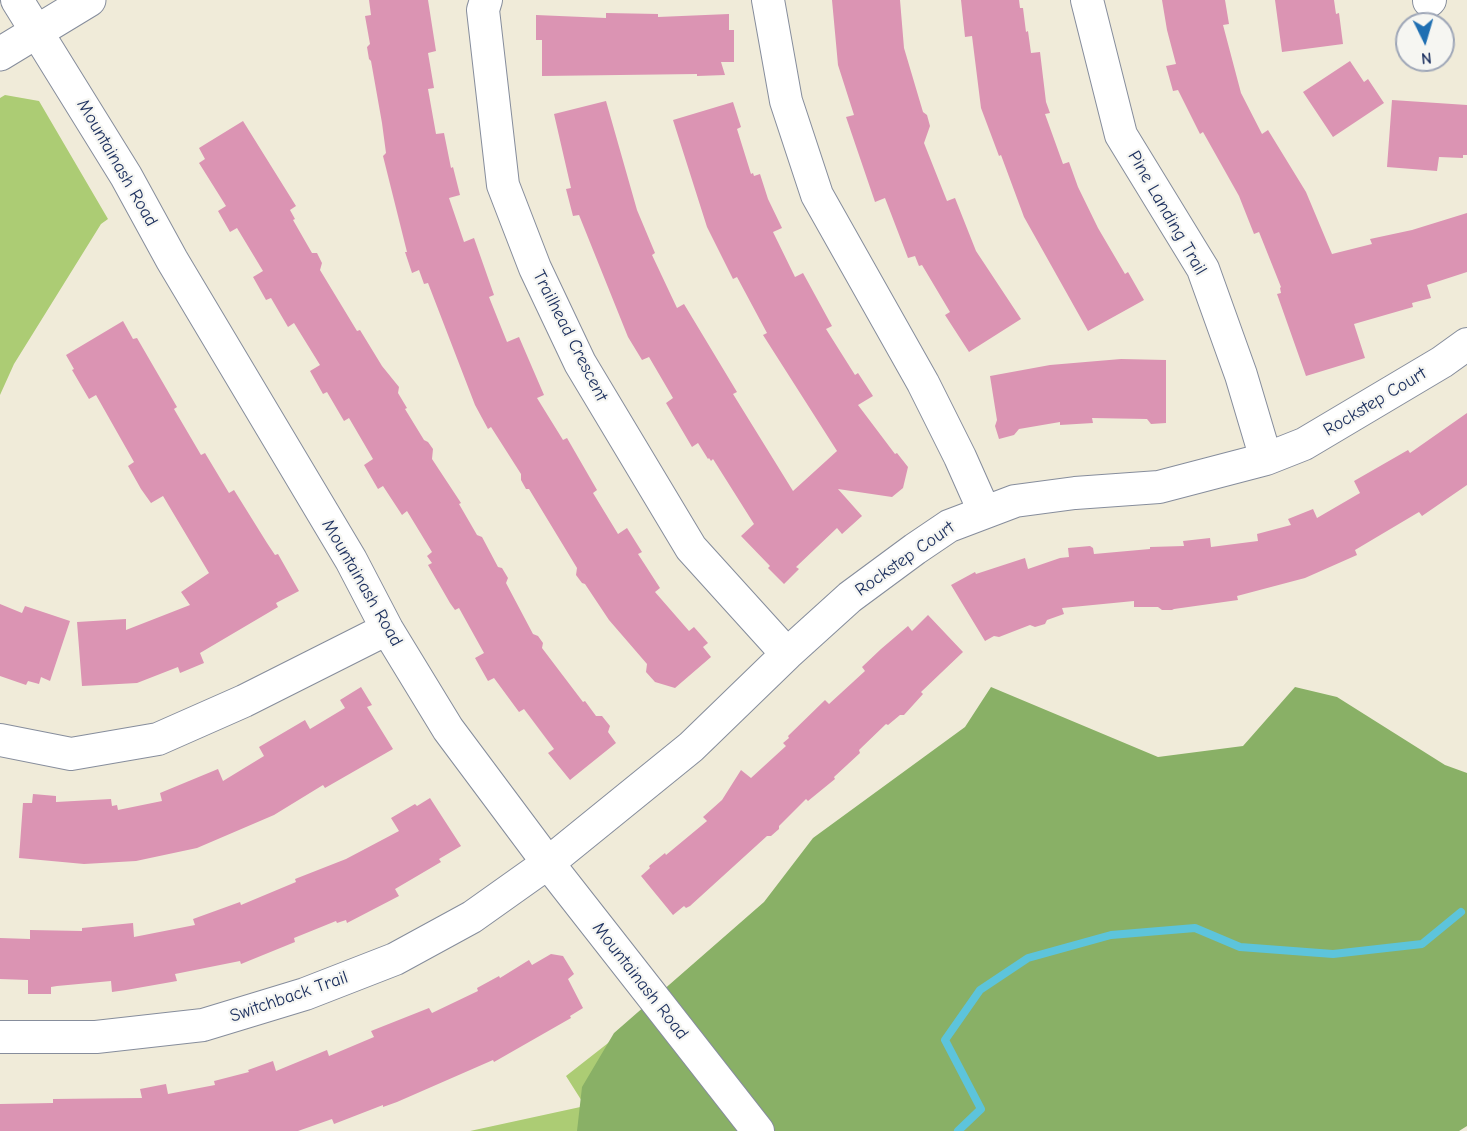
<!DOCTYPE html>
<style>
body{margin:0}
#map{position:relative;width:1467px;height:1131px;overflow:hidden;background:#f0ebd9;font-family:"Comic Neue",sans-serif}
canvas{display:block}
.north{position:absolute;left:1395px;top:12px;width:60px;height:60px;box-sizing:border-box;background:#f6f6f2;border:2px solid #9ea6b7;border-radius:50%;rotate:175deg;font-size:16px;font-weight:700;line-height:24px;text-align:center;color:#1b2f5e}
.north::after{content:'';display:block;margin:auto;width:21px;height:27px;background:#1f6fb2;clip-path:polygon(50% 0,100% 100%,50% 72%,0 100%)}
</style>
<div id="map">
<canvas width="1467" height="1131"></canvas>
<div class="north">N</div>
</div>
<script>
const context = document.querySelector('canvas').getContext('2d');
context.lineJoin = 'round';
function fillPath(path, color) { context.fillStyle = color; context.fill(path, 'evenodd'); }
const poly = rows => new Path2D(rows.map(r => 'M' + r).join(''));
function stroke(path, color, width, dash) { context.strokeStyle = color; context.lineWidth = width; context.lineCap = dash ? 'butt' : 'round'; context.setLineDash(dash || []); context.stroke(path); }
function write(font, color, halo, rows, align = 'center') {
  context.font = font + ' "Comic Neue",sans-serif'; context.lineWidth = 4.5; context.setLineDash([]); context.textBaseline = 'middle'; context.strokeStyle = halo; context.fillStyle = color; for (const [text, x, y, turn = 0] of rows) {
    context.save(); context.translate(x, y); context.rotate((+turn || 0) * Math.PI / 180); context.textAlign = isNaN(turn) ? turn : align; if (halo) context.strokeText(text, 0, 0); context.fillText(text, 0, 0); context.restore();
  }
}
fillPath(poly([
 [5,95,39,101,108,219,101,224,14,364,0,395,0,98],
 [635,1022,721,1131,470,1131,585,1106,566,1076]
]), '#accc74');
fillPath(poly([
 [991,687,1158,757,1243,746,1295,687,1337,697,1445,765,1467,773,1467,1126,1459,1131,577,1131,582,1087,614,1033,764,902,813,838,965,727]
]), '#89b066');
stroke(poly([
 [958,1131,981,1109,945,1040,980,990,1028,958,1111,935,1195,928,1240,947,1333,954,1422,944,1461,912]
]), '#5dc4db', 8);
fillPath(poly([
 [369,0,428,0,436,51,428,53,434,88,428,89,436,134,444,133,451,168,453,167,460,195,449,198,464,242,474,238,494,295,489,297,507,342,519,337,544,395,537,398,563,440,567,438,597,490,593,493,618,534,627,528,642,552,638,554,660,588,655,592,689,631,694,627,708,643,703,647,711,657,675,688,655,682,646,672,647,664,609,620,585,584,582,583,576,575,577,568,529,489,526,489,521,480,521,474,491,427,488,429,475,405,428,283,424,284,419,270,412,273,405,252,407,252,383,156,386,153,382,123,371,61,369,59,367,47,370,44,365,16,371,15],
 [832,0,900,0,904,48,923,112,927,115,930,126,924,143,947,201,955,198,976,251,1021,319,969,352,945,315,950,312,922,265,919,266,915,256,908,258,885,198,875,202,846,117,854,115,838,65],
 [961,0,1019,0,1020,8,1023,8,1026,32,1028,31,1031,53,1040,52,1046,102,1050,113,1045,114,1063,164,1069,162,1078,187,1098,228,1125,274,1128,272,1144,300,1088,331,1024,217,1001,155,999,156,981,108,972,36,965,37],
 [1162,0,1225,0,1229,24,1223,25,1241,93,1262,134,1268,130,1306,192,1332,254,1372,244,1370,239,1412,230,1467,213,1467,272,1427,285,1431,298,1412,303,1413,307,1354,324,1365,358,1306,376,1277,294,1281,293,1280,288,1281,287,1259,232,1254,234,1239,196,1203,132,1200,134,1178,90,1173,91,1166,66,1176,64,1167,30],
 [1275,0,1334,0,1336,14,1339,13,1343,44,1282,52],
 [606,13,658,14,658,17,729,14,729,30,734,30,734,62,721,62,725,75,697,76,697,74,542,76,542,40,536,40,536,15,606,18],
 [1350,61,1364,82,1368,79,1384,103,1333,137,1303,92],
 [1392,100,1467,105,1467,155,1463,155,1463,158,1439,157,1437,171,1387,167],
 [606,101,637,210,655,253,652,255,677,308,684,304,737,392,733,394,793,491,837,451,763,335,767,333,737,277,733,279,707,227,673,120,733,102,741,127,737,129,751,174,753,173,754,176,760,174,768,199,782,228,773,232,795,277,803,273,832,326,826,329,855,375,858,373,873,396,858,405,895,454,897,453,908,467,903,488,892,497,838,489,862,516,842,534,837,528,796,567,799,569,784,584,768,568,770,566,741,536,754,524,713,459,711,461,709,458,708,459,698,443,692,447,666,403,673,398,649,357,642,360,628,337,579,215,573,216,566,189,571,188,554,114],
 [243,121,296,206,290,210,295,219,293,220,312,253,317,253,322,263,320,270,357,331,360,330,382,366,399,387,398,393,407,408,405,409,424,440,428,442,433,449,432,459,461,503,459,504,477,535,482,537,498,567,502,568,508,578,506,583,533,634,538,636,543,643,542,648,583,702,585,701,596,716,602,716,610,726,608,732,616,743,570,780,548,753,554,749,524,709,519,712,494,678,488,681,475,658,484,653,459,608,455,610,450,603,428,565,432,563,427,556,432,552,407,511,402,515,383,486,378,489,364,465,373,459,349,418,344,421,327,392,323,394,310,371,320,365,294,323,288,327,271,298,266,300,253,277,263,271,237,228,230,232,218,211,226,206,199,163,205,159,199,148],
 [123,321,133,339,137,338,177,407,174,409,201,455,205,453,229,493,234,490,267,543,275,555,278,554,299,591,276,603,278,607,200,653,204,663,180,673,178,667,137,683,82,686,77,622,126,619,126,630,190,605,181,592,209,573,163,496,151,503,141,489,128,466,134,462,96,395,89,399,72,370,74,369,66,355],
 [1121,359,1166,360,1166,423,1151,424,1147,419,1092,418,1093,423,1060,425,1060,422,1019,429,1014,435,999,439,995,426,997,420,990,376,1050,365],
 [1467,413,1467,485,1422,516,1419,512,1355,550,1357,555,1305,578,1237,596,1238,600,1174,609,1172,610,1162,610,1158,607,1134,607,1134,601,1062,608,1064,614,1047,620,1045,624,1035,627,1030,625,999,637,994,636,985,641,951,585,975,572,976,574,1025,558,1028,569,1060,558,1069,557,1068,548,1090,546,1093,548,1094,554,1150,549,1150,547,1184,546,1183,541,1210,538,1211,547,1258,541,1257,534,1291,525,1288,519,1313,509,1317,518,1360,493,1354,481,1408,450,1410,453],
 [0,604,22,613,25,606,70,621,50,681,41,677,39,684,28,681,26,685,0,676],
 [928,615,963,652,921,692,923,694,904,715,900,715,888,725,886,724,859,750,860,753,834,777,835,779,808,801,806,799,779,826,779,829,771,836,767,836,690,906,686,908,684,906,673,915,641,876,650,868,649,866,665,853,666,855,707,821,703,817,722,800,741,770,751,778,786,746,783,743,789,738,788,736,825,700,829,704,865,671,862,667,881,649,908,626,912,631],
 [361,687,372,705,367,707,393,749,325,788,323,785,274,815,197,848,136,861,84,864,19,858,23,803,32,803,33,794,56,796,56,802,111,799,112,806,117,805,118,810,162,801,160,793,218,769,223,781,264,756,259,747,305,720,310,729,345,708,340,700],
 [430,798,461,846,439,859,441,862,395,889,399,896,347,923,346,920,337,923,336,921,294,938,295,942,241,964,240,961,175,974,177,981,126,990,112,992,111,981,57,986,51,987,51,994,28,994,28,980,0,979,0,938,30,939,30,930,82,931,82,928,133,923,134,937,195,925,193,919,240,902,241,905,296,882,295,879,346,859,399,831,391,818,415,804,417,806],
 [551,954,563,956,574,974,568,979,583,1008,570,1016,571,1018,494,1062,493,1060,397,1102,383,1107,383,1105,334,1124,332,1119,298,1131,0,1131,0,1104,53,1103,53,1099,142,1098,140,1089,166,1084,168,1094,215,1085,214,1081,249,1072,248,1070,273,1061,276,1071,327,1050,329,1056,374,1037,371,1031,429,1008,432,1013,478,991,477,988,499,976,500,978,529,960,532,965]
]), '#db94b3');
const minor = poly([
 [17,0,126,176,172,260,351,560,387,629,448,729,548,863,758,1131],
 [486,0,483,10,503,185,535,268,580,363,691,548,787,654],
 [768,0,786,101,817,195,923,383,960,457,984,511],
 [1087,0,1121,135,1203,269,1241,375,1266,459],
 [1429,1,1430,0],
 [0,740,71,754,158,739,244,701,387,629],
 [0,1037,96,1037,203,1025,305,994,395,959,472,917,548,863,691,747,787,654,850,597,915,549,949,526,1015,501,1075,493,1159,487,1266,459,1304,444,1442,362,1467,344]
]);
const major = poly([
 [0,54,89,0]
]);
stroke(minor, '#868d9c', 34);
stroke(major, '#868d9c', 35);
stroke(minor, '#fff', 32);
stroke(major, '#fff', 33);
write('18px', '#1b2f5e', '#f6f6f2', [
 ["Mountainash Road",117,163,60],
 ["Pine Landing Trail",1167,213,60],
 ["Trailhead Crescent",570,336,63],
 ["Rockstep Court",1375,402,-31],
 ["Rockstep Court",905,559,-35],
 ["Mountainash Road",362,583,60],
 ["Mountainash Road",640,981,52],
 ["Switchback Trail",289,997,-19]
]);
</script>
